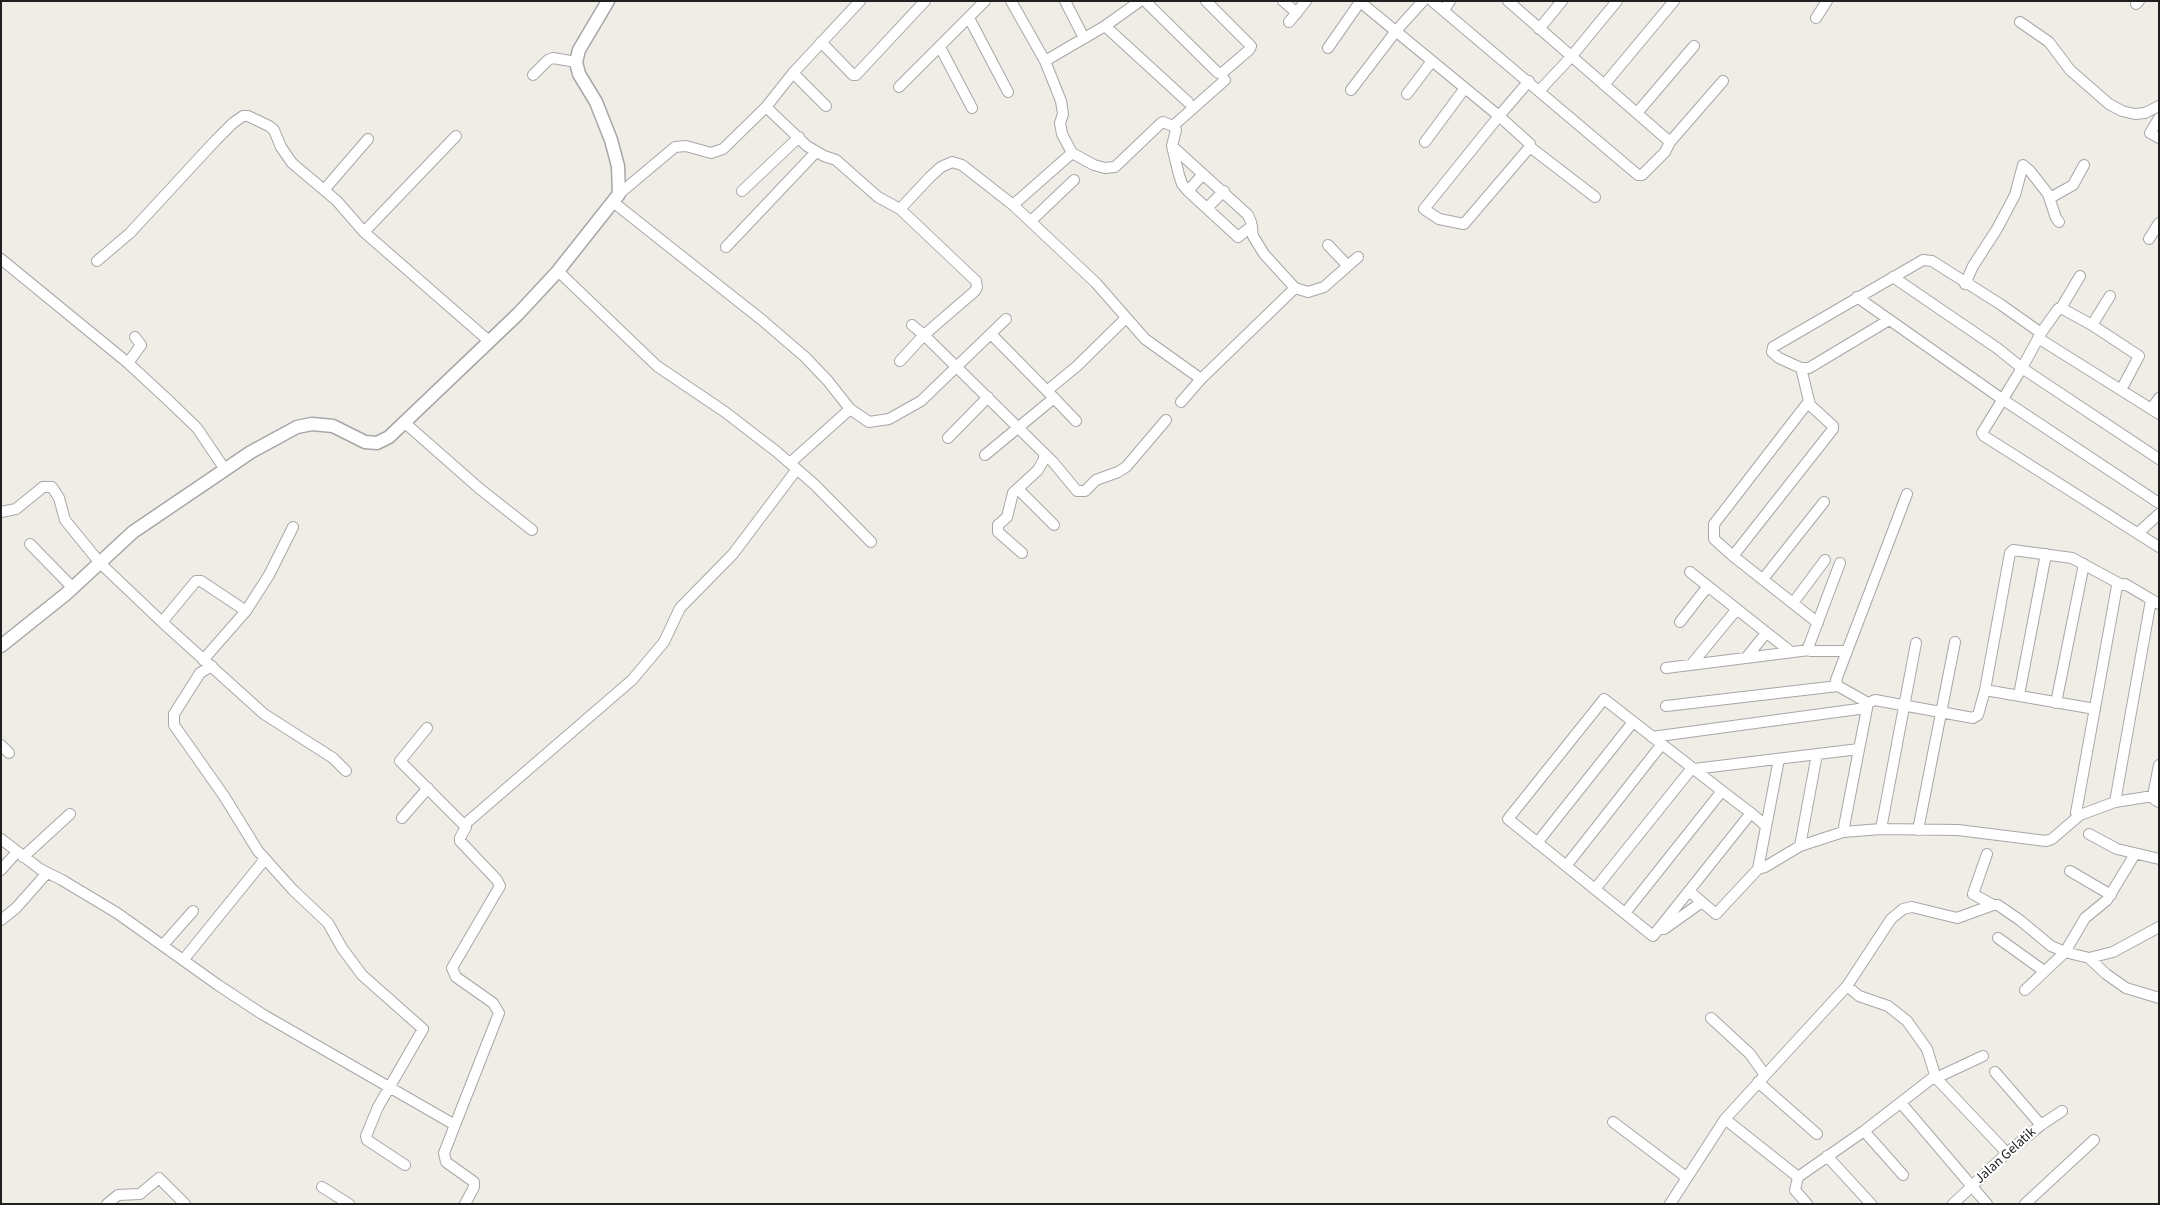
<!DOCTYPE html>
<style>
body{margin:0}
#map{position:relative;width:2160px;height:1205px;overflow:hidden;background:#f0ede6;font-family:"Source Sans 3",sans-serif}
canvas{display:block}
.frame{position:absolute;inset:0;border:2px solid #202020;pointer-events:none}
</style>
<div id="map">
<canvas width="2160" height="1205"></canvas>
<div class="frame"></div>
</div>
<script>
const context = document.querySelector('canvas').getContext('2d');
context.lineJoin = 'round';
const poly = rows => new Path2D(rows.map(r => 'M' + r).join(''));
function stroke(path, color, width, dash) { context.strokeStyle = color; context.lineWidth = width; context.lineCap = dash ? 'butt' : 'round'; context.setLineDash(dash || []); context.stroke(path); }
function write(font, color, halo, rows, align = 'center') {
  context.font = font + ' "Source Sans 3",sans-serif'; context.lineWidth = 4.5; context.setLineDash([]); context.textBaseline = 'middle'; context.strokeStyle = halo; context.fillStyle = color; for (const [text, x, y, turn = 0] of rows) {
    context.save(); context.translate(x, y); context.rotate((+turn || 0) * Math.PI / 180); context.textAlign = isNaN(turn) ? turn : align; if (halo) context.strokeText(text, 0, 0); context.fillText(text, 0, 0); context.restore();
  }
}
const minor = poly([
 [1011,1,1045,61,1105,26,1140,1],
 [1065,1,1084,38],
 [1145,1,1217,72,1221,74,1249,50,1251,46,1206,1],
 [1283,1,1297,13],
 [1359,1,1499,116,1530,144,1529,148,1464,224,1439,219,1424,209,1499,116,1529,81],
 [1432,1,1638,175,1642,175,1665,152,1670,142,1508,1],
 [2136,4,2139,1],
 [1444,10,1450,1],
 [969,18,1008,92],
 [1816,18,1827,1],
 [1289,22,1306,1],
 [2020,22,2049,42,2070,70,2109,104,2122,111,2135,114,2145,113,2159,106],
 [1105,26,1188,102],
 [1539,29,1562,1],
 [821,42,853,75,856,75,925,1],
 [940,47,972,108],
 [1328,48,1360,2],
 [1045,61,1061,101,1063,114,1060,123,1062,134,1072,153],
 [793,73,826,106],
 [533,75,548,60,553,58,576,62],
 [1225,80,1173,126,1176,130,1172,146,1248,215,1251,222,1253,236,1264,254,1295,288,1308,292,1324,287,1358,257],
 [1604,85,1674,1],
 [899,87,985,1],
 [1351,90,1396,31,1423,1],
 [1539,91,1571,57,1617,1],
 [1407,94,1432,61],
 [766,107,807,146,824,156,836,160,878,197,900,209,976,281,977,287,975,291,924,335,1053,462,1077,491,1085,491,1096,480,1118,472,1126,467,1166,420],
 [1637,113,1694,46],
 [2159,118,2150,133,2159,138],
 [368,139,324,190,337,201,364,232,489,341],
 [1425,142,1465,88],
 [1670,142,1723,81],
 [1172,146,1179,175,1182,184,1188,191,1238,237,1252,226],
 [1530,147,1595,197],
 [742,191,799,137],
 [1188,191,1203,174],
 [619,194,675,147,686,146,711,153,723,149,766,107,793,73,860,1],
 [2050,198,2073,185,2084,165],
 [613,202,762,320,805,357,828,381,850,409,869,422,889,419,921,401,1006,319],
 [1013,205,1072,153,1094,165,1105,168,1115,167,1160,124,1163,122,1173,126],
 [1207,208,1224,191],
 [900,209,930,177,941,167,952,162,962,165,1013,205,1096,283,1145,339,1201,379],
 [1031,221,1074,180],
 [364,232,456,136],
 [2149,239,2159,223],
 [1328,245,1348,266],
 [726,247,816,152],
 [1,259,128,363,168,400,197,428,224,468],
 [97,261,130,233,215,141,233,123,243,116,248,116,269,126,274,130,281,147,292,163,324,190],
 [558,271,657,366,725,412,777,452,815,485,871,542],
 [1893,277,1997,348,2022,368,2159,459],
 [1965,284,1973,266,1997,229,2015,195,2023,165,2030,171,2048,194,2056,218,2059,222],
 [1857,297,2002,399,2159,503],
 [2061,308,2080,276],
 [1889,320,1809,368,1801,368,1779,358,1772,352,1773,347,1923,260,1932,261,2000,304,2041,333],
 [2092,325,2110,296],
 [2038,338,2121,390],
 [900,361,924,335,912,325],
 [128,363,141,345,135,337],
 [1801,368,1810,405],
 [1048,390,1077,366,1126,318],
 [1054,398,1076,421],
 [1181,402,1201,379,1295,288],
 [1806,405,1810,405,1833,426,1833,429,1733,556,1714,539,1714,524,1806,405],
 [2152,408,2159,398],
 [2159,414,2121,390,2139,356,2092,325,2061,308,2058,309,2041,333,2022,368,1982,433,1984,436,2159,547],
 [405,423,480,489,532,530],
 [948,438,988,397],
 [985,455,1054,398,991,334],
 [790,463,850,409],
 [1018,489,1054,525],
 [1,512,16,509,43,487,52,487,59,498,65,520,100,563,162,622,264,714,333,758,346,771],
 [2138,533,2159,514],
 [30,544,72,587],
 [1022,553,998,532,998,525,1007,517,1013,493,1038,470,1044,459,1044,454],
 [1733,556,1818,623],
 [1840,563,1808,648,1810,651,1847,651],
 [1690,572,1791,652],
 [1763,579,1824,502],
 [1793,603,1825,560],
 [162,622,196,581,201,581,246,611],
 [1680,622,1708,586],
 [1746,658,1766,633],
 [203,660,246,611,269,575,293,527],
 [1691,665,1737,609],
 [212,666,200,673,174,714,174,725,224,796,258,851,293,890,328,923,342,948,362,975,423,1029,378,1107,366,1136,367,1140,405,1165],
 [1666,668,1809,650],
 [1985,690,2095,709],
 [2019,695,2046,554],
 [1868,703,1838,686,1836,680,1907,494],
 [2056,703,2084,564],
 [1666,706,1838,686],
 [427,728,400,761,466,827,460,838,460,841,497,880,500,886,452,968,456,977,493,1003,499,1013,444,1153,446,1162,474,1182,474,1187,465,1204],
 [1652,737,1866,708],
 [1,745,9,753],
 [2159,765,2153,796,2155,800,2159,802],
 [1694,769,1859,749],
 [2153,796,2115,802,2080,815,2076,813,2117,586,2125,584,2159,604],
 [2115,802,2151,600],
 [1751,813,1653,936,1508,819,1604,699,1722,791,1751,813,1766,826],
 [2080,815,2052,839,2046,841,1958,830,1881,829,1843,832,1868,703,1875,700,1973,718,1978,715,1985,690,2010,553,2013,550,2072,558,2120,584],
 [402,818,428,788],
 [464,825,632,680,664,642,680,608,733,554,797,469],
 [1881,829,1916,643],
 [1918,830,1955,642],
 [2089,834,2117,849,2159,859],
 [1,839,40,869,62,880,117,913,218,985,262,1014,455,1125],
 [1537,843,1633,722],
 [1800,846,1817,754],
 [1987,854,1973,894,1993,905],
 [23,857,70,814],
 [1566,866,1662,744],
 [1758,869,1779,759],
 [1,870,17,852],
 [2070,871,2111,895],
 [1595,889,1692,768],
 [1689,891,1716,914,1758,869,1765,867,1800,846,1843,832],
 [1625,913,1722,791],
 [1,920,16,908,47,873],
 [1664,929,1702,902],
 [1998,938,2044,971],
 [163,945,193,911],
 [2089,958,2106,974,2126,988,2159,998],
 [184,959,265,859],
 [1847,986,1859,996,1888,1006,1907,1021,1927,1049,1936,1078,1983,1056],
 [2025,990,2065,952,2085,918,2107,900,2135,854],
 [1711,1018,1750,1054,1765,1075],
 [1995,1072,2041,1125],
 [1758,1082,1817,1134],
 [1901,1103,1987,1204],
 [1725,1119,1798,1177,1864,1131,1931,1079,1936,1078,2007,1153],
 [1613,1122,1686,1177],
 [1864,1131,1903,1175],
 [1827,1156,1871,1204],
 [1798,1177,1795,1190,1807,1204],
 [322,1187,349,1204],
 [107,1204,118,1195,140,1194,159,1178,185,1204],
 [1670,1204,1725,1119,1847,986,1891,919,1903,909,1912,907,1957,918,1993,905,1998,905,2021,921,2051,946,2065,952,2089,958,2113,952,2159,927],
 [1953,1204,2007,1153,2041,1125,2062,1111],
 [2025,1204,2094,1140]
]);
const tertiary = poly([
 [1,646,66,594,133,532,251,452,297,427,312,424,333,426,365,442,377,443,389,437,518,314,558,271,619,194,618,166,611,140,596,102,579,74,576,62,579,50,608,1]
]);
stroke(minor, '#a7a7a7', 12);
stroke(tertiary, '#a7a7a7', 15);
stroke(minor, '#fff', 10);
stroke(tertiary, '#fff', 12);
write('14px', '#202020', '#fff', [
 ["Jalan Gelatik",2006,1156,-42]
]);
</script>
